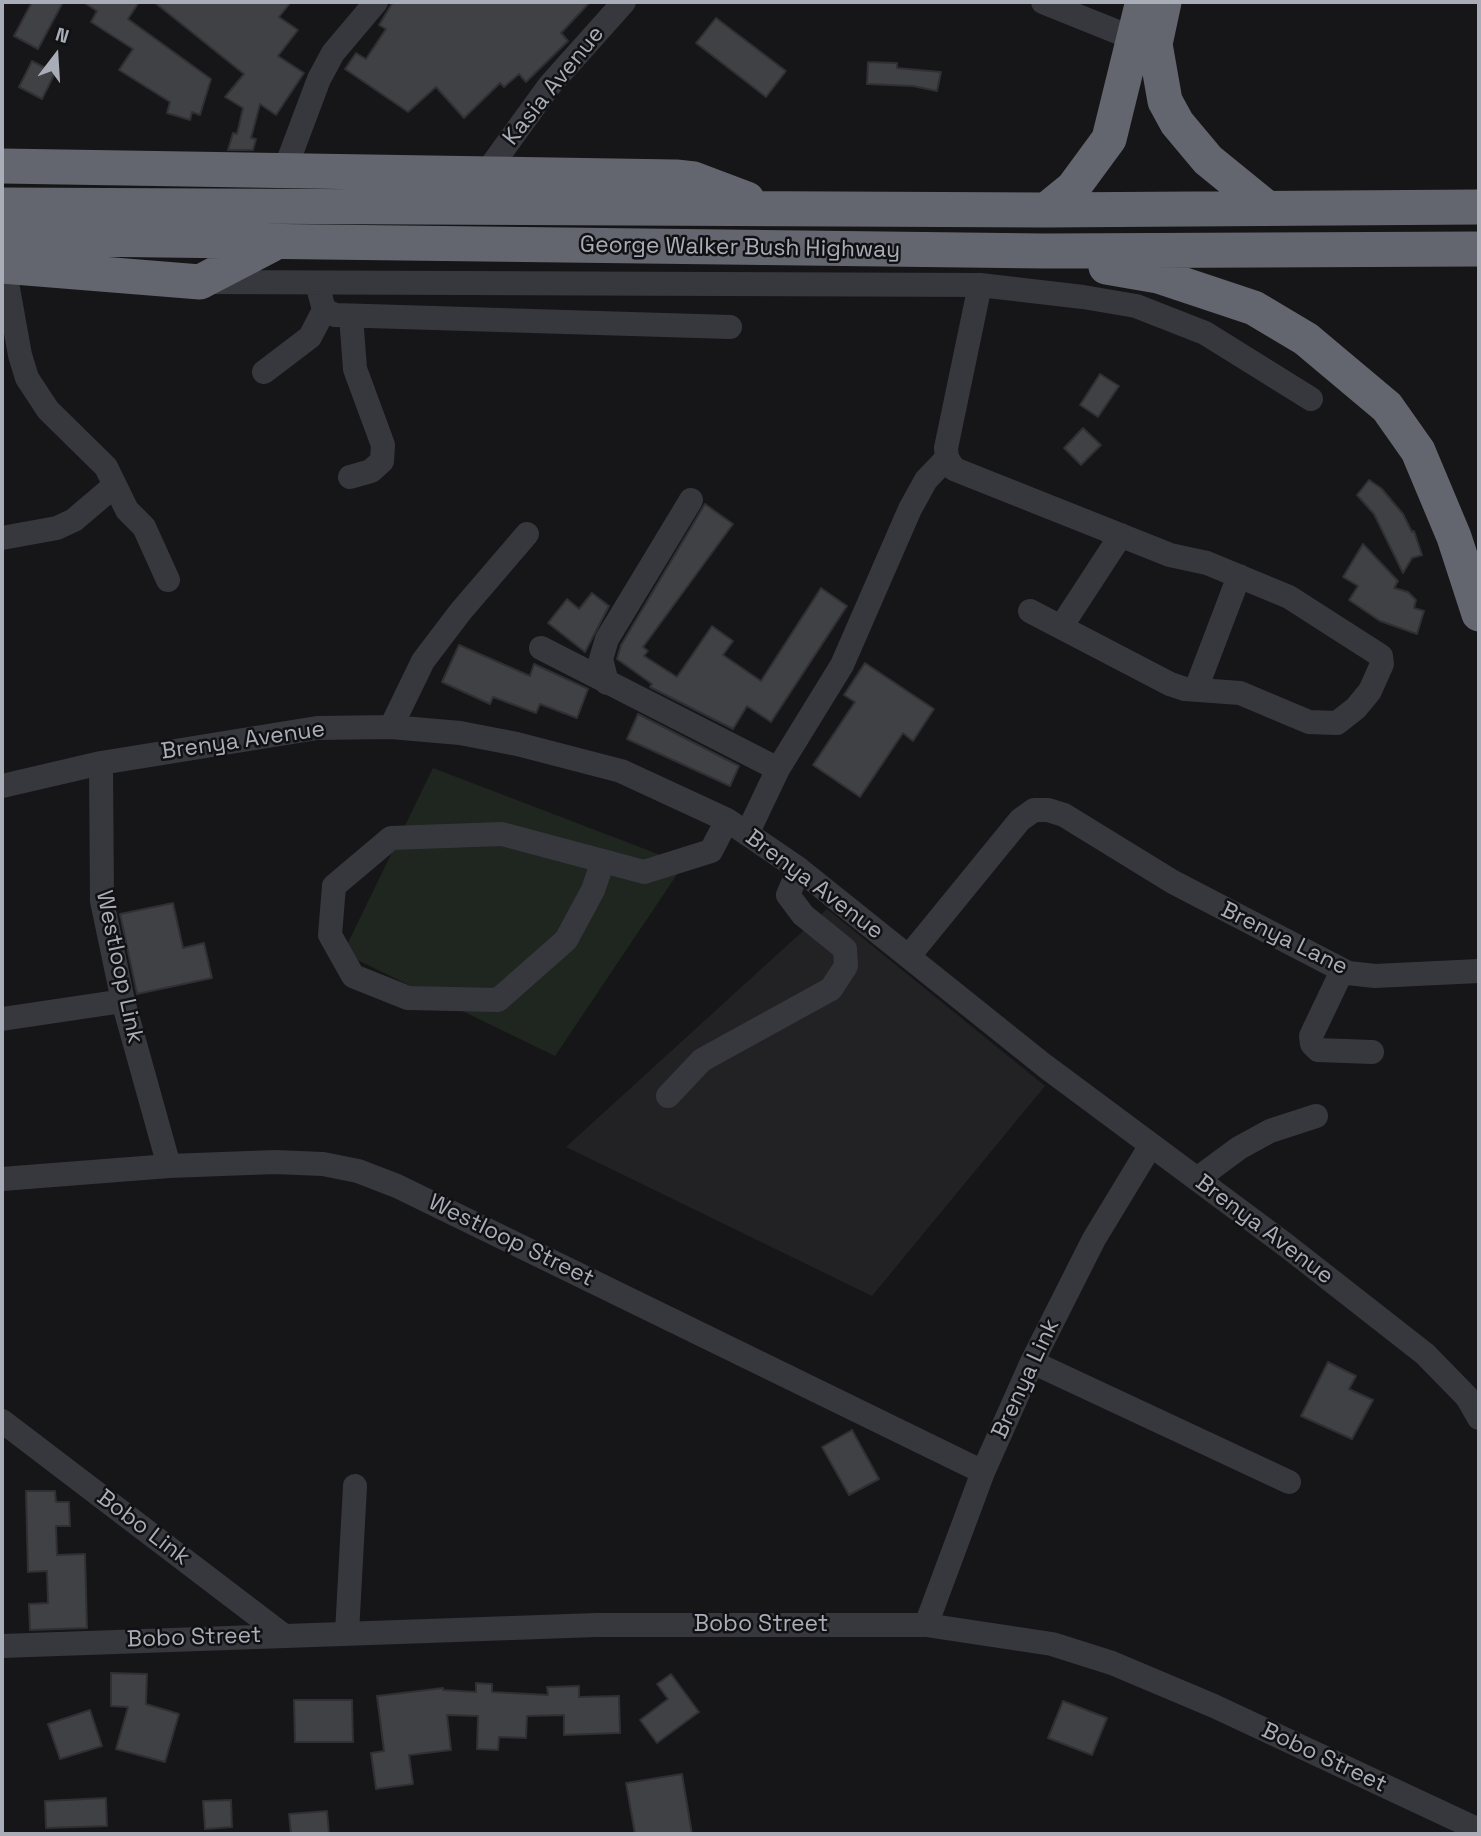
<!DOCTYPE html>
<style>
body{margin:0}
#map{position:relative;width:1481px;height:1836px;overflow:hidden;background:#161618;font-family:"Space Grotesk",sans-serif}
canvas{display:block}
.frame{position:absolute;inset:0;border:4px solid #a8adb8;pointer-events:none}
.north{position:absolute;left:21px;top:21px;width:70px;height:70px;-webkit-text-stroke:5px #111113;paint-order:stroke;rotate:17deg;font-size:19px;font-weight:700;line-height:28px;text-align:center;color:#a8adb8}
.north::after{content:'';display:block;margin:auto;width:24px;height:32px;background:#a8adb8;clip-path:polygon(50% 0,100% 100%,50% 72%,0 100%)}
</style>
<div id="map">
<canvas width="1481" height="1836"></canvas>
<div class="frame"></div>
<div class="north">N</div>
</div>
<script>
const context = document.querySelector('canvas').getContext('2d');
context.lineJoin = 'round';
function fillPath(path, color) { context.fillStyle = color; context.fill(path, 'evenodd'); }
const poly = rows => new Path2D(rows.map(r => 'M' + r).join(''));
function stroke(path, color, width, dash) { context.strokeStyle = color; context.lineWidth = width; context.lineCap = dash ? 'butt' : 'round'; context.setLineDash(dash || []); context.stroke(path); }
function write(font, color, halo, rows, align = 'center') {
  context.font = font + ' "Space Grotesk",sans-serif'; context.lineWidth = 5; context.setLineDash([]); context.textBaseline = 'middle'; context.strokeStyle = halo; context.fillStyle = color; for (const [text, x, y, turn = 0] of rows) {
    context.save(); context.translate(x, y); context.rotate((+turn || 0) * Math.PI / 180); context.textAlign = isNaN(turn) ? turn : align; if (halo) context.strokeText(text, 0, 0); context.fillText(text, 0, 0); context.restore();
  }
}
fillPath(poly([
 [827,909,1045,1086,872,1296,566,1147]
]), '#222225');
fillPath(poly([
 [433,768,684,864,555,1056,343,953]
]), '#1e261f');
const building = poly([
 [32,2,63,2,38,49,14,36,32,2],
 [83,2,139,2,128,19,211,79,200,115,192,112,190,120,167,113,170,102,119,70,133,49,91,22,97,11,83,2],
 [154,2,291,2,279,17,298,30,278,56,304,73,276,115,260,104,251,138,256,139,253,150,228,150,233,133,237,134,243,108,225,97,244,74,154,2],
 [393,2,590,2,561,33,568,41,526,82,519,74,504,87,500,83,464,118,436,87,408,112,345,69,356,53,366,59,386,29,379,25,393,2],
 [716,18,786,71,766,97,696,43,716,18],
 [32,61,55,73,42,99,19,87,32,61],
 [868,62,897,63,897,68,941,72,937,91,913,86,867,84,868,62],
 [1100,374,1119,386,1098,417,1080,405,1100,374],
 [1083,428,1101,445,1081,465,1064,448,1083,428],
 [1369,480,1381,488,1403,514,1412,532,1414,531,1422,555,1412,558,1403,573,1374,514,1357,495,1369,480],
 [705,504,733,524,643,647,648,651,644,656,677,677,712,626,733,641,723,655,761,681,821,588,847,606,771,722,747,706,733,729,650,687,652,684,617,659,621,645,705,504],
 [1363,544,1398,581,1394,588,1408,592,1416,600,1414,608,1424,611,1417,634,1380,621,1349,600,1358,586,1343,577,1363,544],
 [592,593,609,606,585,652,548,623,567,599,579,609,592,593],
 [459,645,530,676,534,664,588,689,577,718,540,704,536,713,493,697,490,704,442,682,459,645],
 [865,663,934,709,913,741,903,733,860,797,813,765,855,702,844,695,865,663],
 [638,714,739,766,730,786,627,739,638,714],
 [173,903,183,948,204,943,212,978,137,994,120,914,173,903],
 [1328,1362,1356,1376,1349,1389,1373,1400,1352,1439,1301,1416,1328,1362],
 [852,1430,879,1479,849,1495,822,1447,852,1430],
 [26,1491,55,1491,56,1502,69,1502,70,1526,56,1526,57,1555,85,1554,87,1628,30,1630,29,1604,48,1603,47,1571,28,1572,26,1491],
 [111,1673,147,1674,146,1704,179,1714,165,1762,116,1749,128,1707,111,1706,111,1673],
 [671,1674,699,1712,657,1743,640,1720,668,1699,657,1684,671,1674],
 [476,1683,492,1684,492,1692,548,1695,547,1687,579,1686,579,1697,619,1696,620,1733,564,1735,564,1715,527,1716,526,1738,499,1737,498,1750,477,1749,478,1716,447,1715,451,1750,409,1755,413,1784,376,1789,371,1753,384,1751,377,1696,443,1688,443,1690,476,1692,476,1683],
 [294,1700,352,1700,353,1742,295,1742,294,1700],
 [1063,1701,1107,1718,1092,1755,1048,1738,1063,1701],
 [90,1710,102,1746,60,1759,48,1724,90,1710],
 [682,1774,692,1834,635,1834,626,1783,682,1774],
 [106,1798,107,1826,46,1828,45,1801,106,1798],
 [231,1800,232,1827,205,1829,203,1801,231,1800],
 [327,1811,329,1834,291,1834,289,1814,327,1811]
]);
fillPath(building, '#404145');
stroke(building, '#303034', 2);
stroke(poly([
 [1043,2,1135,39],
 [284,172,319,79,333,53,376,2],
 [486,173,549,86,624,2],
 [4,266,20,355,27,378,48,410,106,467,127,510,144,527,168,580],
 [204,282,980,285,1083,297,1136,306,1205,333,1311,399],
 [317,283,324,310,335,315,730,327],
 [980,285,946,448,947,458,954,469,1170,555,1207,563,1289,597,1381,656,1382,664,1370,691,1356,708,1337,723,1309,722,1240,693,1185,689,1170,684,1030,611],
 [264,372,310,337,324,310],
 [350,477,371,471,382,461,383,445,355,369,351,316],
 [2,538,57,528,74,520,114,486],
 [1061,627,1121,535],
 [541,648,778,769],
 [607,683,601,659,607,639,691,500],
 [1196,689,1239,576],
 [391,727,423,661,461,611,527,534],
 [101,763,102,901,123,1001,169,1166],
 [2,786,101,763,317,728,391,727,460,733,517,744,621,771,727,820,799,869,1045,1066,1287,1246,1425,1354,1467,1397,1479,1418],
 [747,834,778,769,842,665,910,509,926,480,947,458],
 [603,861,593,890,566,940,498,1000,408,998,353,976,330,935,334,886,391,838,502,834,644,872,711,851,727,820],
 [909,956,1020,820,1034,810,1048,810,1064,815,1173,882,1348,973,1375,976,1479,971],
 [1342,971,1311,1036,1312,1044,1318,1050,1372,1052],
 [2,1019,123,1001],
 [668,1096,702,1060,831,989,846,966,845,949,803,915,788,895,799,869],
 [2,1179,169,1166,275,1162,323,1164,358,1171,397,1186,983,1472],
 [1197,1179,1239,1148,1270,1131,1316,1116],
 [1032,1362,1289,1482],
 [2,1421,283,1635],
 [926,1625,983,1472,1032,1362,1094,1239,1151,1145],
 [347,1633,355,1486],
 [2,1646,597,1625,926,1625,1052,1644,1112,1663,1214,1706,1479,1830]
]), '#37383d', 24);
stroke(poly([
 [1164,2,1155,44,1165,101,1177,123,1208,160,1267,208],
 [2,166,676,177,694,179,747,199],
 [2,205,1046,210,1479,207],
 [1046,210,1073,188,1109,139,1142,5],
 [2,238,1044,251,1479,249],
 [2,266,200,282,271,245],
 [1106,267,1158,276,1254,308,1306,339,1387,407,1418,451,1454,537,1479,614]
]), '#63666e', 35);
write('23px', '#a8adb8', '#111113', [
 ["Kasia Avenue",554,86,-51],
 ["George Walker Bush Highway",740,248,1],
 ["Brenya Avenue",243,741,-8],
 ["Brenya Avenue",814,885,37],
 ["Brenya Lane",1284,939,26],
 ["Westloop Link",119,967,78],
 ["Brenya Avenue",1264,1230,37],
 ["Westloop Street",511,1241,26],
 ["Brenya Link",1026,1379,-65],
 ["Bobo Link",143,1528,37],
 ["Bobo Street",761,1625],
 ["Bobo Street",194,1638,-2],
 ["Bobo Street",1324,1758,25]
]);
</script>
